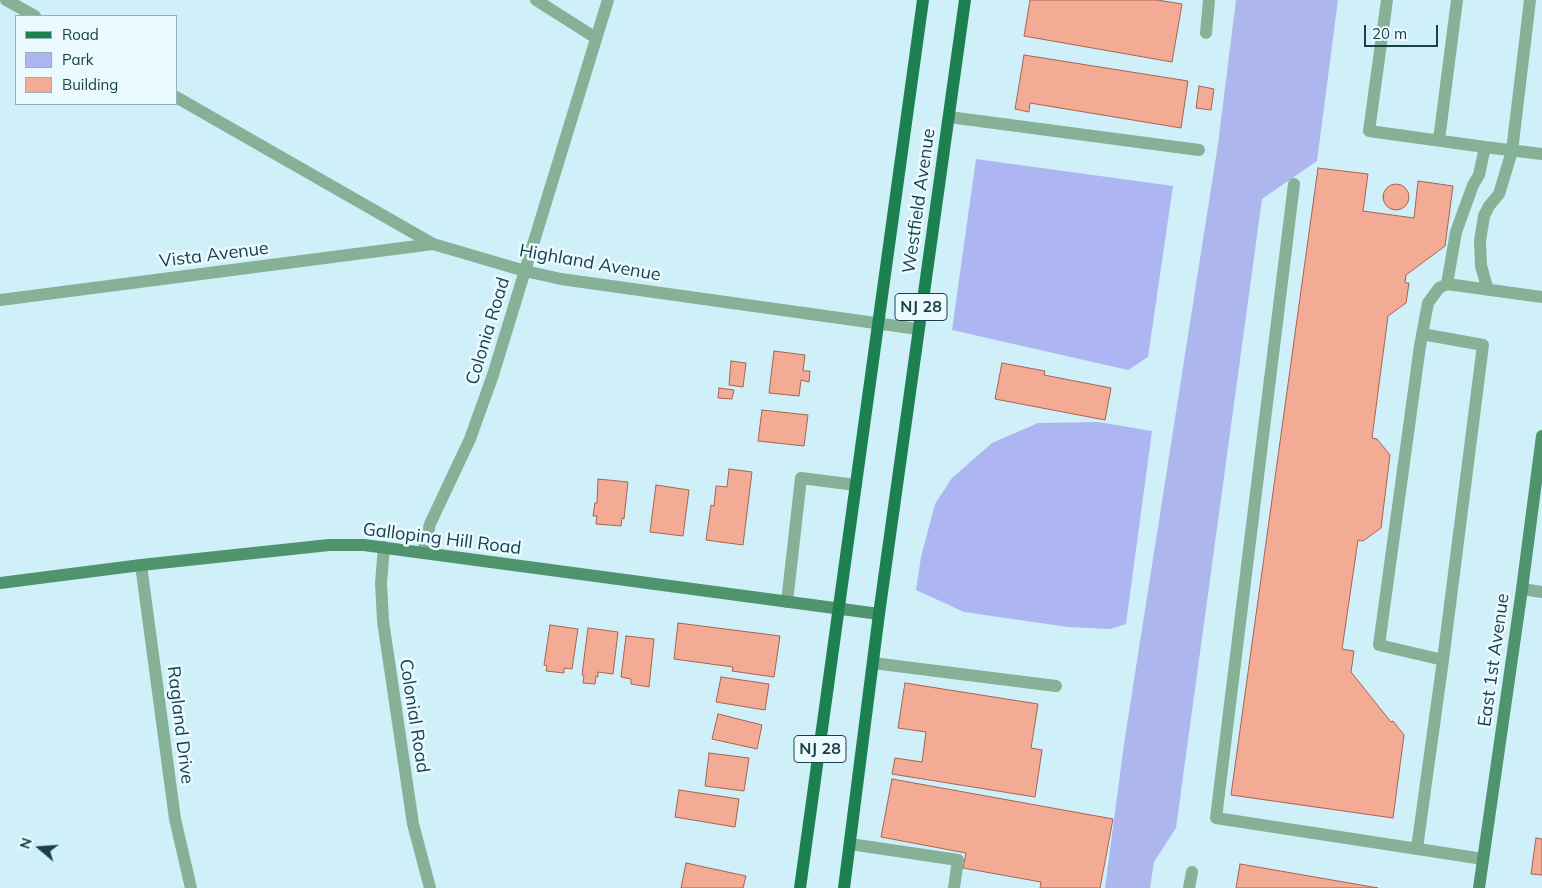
<!DOCTYPE html>
<style>
body{margin:0}
#map{position:relative;width:1542px;height:888px;overflow:hidden;background:#cff0f9;font-family:Mulish,sans-serif}
canvas{display:block}
.legend{position:absolute;left:15px;top:15px;width:162px;height:90px;box-sizing:border-box;background:#eafaff;border:1px solid #97b0b7;margin:0;padding:6px 9px;list-style:none;font-size:15px;color:#1a404a}
.legend li{display:flex;align-items:center;gap:10px;height:25px}
.legend b{width:25px;border:1px solid #97b0b7}
.north{position:absolute;left:15px;top:823px;width:50px;height:50px;-webkit-text-stroke:4px #eafaff;paint-order:stroke;rotate:288deg;font-size:14px;font-weight:700;line-height:20px;text-align:center;color:#1a404a}
.north::after{content:'';display:block;margin:auto;width:18px;height:22px;background:#1a404a;clip-path:polygon(50% 0,100% 100%,50% 72%,0 100%)}
.scale{position:absolute;left:1364px;top:25px;width:74px;height:22px;box-sizing:border-box;border:2px solid #1a404a;border-top:0;padding-left:6px;font-size:15px;line-height:18px;white-space:nowrap;color:#1a404a;-webkit-text-stroke:4px #eafaff;paint-order:stroke}
</style>
<div id="map">
<canvas width="1542" height="888"></canvas>
<ul class="legend">
<li><b style="height:6px;background:#1d8051"></b>Road</li>
<li><b style="height:14px;background:#adb6f2"></b>Park</li>
<li><b style="height:14px;background:#f4ab95"></b>Building</li>
</ul>
<div class="north">N</div>
<div class="scale">20 m</div>
</div>
<script>
const context = document.querySelector('canvas').getContext('2d');
context.lineJoin = 'round';
function fillPath(path, color) { context.fillStyle = color; context.fill(path, 'evenodd'); }
const poly = rows => new Path2D(rows.map(r => 'M' + r).join(''));
function stroke(path, color, width, dash) { context.strokeStyle = color; context.lineWidth = width; context.lineCap = dash ? 'butt' : 'round'; context.setLineDash(dash || []); context.stroke(path); }
function write(font, color, halo, rows, align = 'center') {
  context.font = font + ' Mulish,sans-serif'; context.lineWidth = 5; context.setLineDash([]); context.textBaseline = 'middle'; context.strokeStyle = halo; context.fillStyle = color; for (const [text, x, y, turn = 0] of rows) {
    context.save(); context.translate(x, y); context.rotate((+turn || 0) * Math.PI / 180); context.textAlign = isNaN(turn) ? turn : align; if (halo) context.strokeText(text, 0, 0); context.fillText(text, 0, 0); context.restore();
  }
}
fillPath(poly([
 [976,159,1173,186,1148,357,1128,370,952,330],
 [1098,422,1152,431,1126,624,1110,629,1068,627,964,612,916,590,921,557,935,504,952,478,992,443,1038,423]
]), '#adb6f2');
fillPath(poly([
 [1236,0,1338,0,1317,161,1262,199,1176,828,1154,862,1150,888,1105,888,1124,744,1218,144]
]), '#aeb6ee');
const building = poly([
 [1030,0,1157,0,1182,4,1172,62,1024,36,1030,0],
 [1024,55,1188,81,1181,128,1030,103,1029,112,1015,109,1024,55],
 [1199,86,1214,89,1211,110,1196,108,1199,86],
 [1318,168,1368,174,1363,211,1414,218,1418,181,1453,186,1445,246,1406,275,1405,283,1409,283,1406,303,1388,316,1372,438,1377,439,1390,455,1381,528,1363,541,1358,540,1342,649,1354,651,1351,672,1391,722,1393,721,1404,735,1393,818,1231,795,1318,168],
 '1383 197a13 13 0 1 1 26 0a13 13 0 1 1-26 0Z',
 [774,351,805,355,803,371,810,371,809,382,801,380,799,396,769,393,774,351],
 [731,361,746,363,743,387,729,385,731,361],
 [1002,363,1045,371,1044,375,1111,388,1105,420,995,399,1002,363],
 [719,388,734,390,732,399,718,398,719,388],
 [762,410,808,415,804,446,758,441,762,410],
 [729,469,752,472,743,545,706,540,711,505,714,506,716,486,727,487,729,469],
 [598,479,628,482,624,519,622,518,621,526,596,524,597,516,593,516,595,503,597,503,598,479],
 [656,485,689,490,683,536,650,532,656,485],
 [678,623,780,636,774,677,732,671,733,667,674,659,678,623],
 [550,625,578,629,572,669,564,668,564,673,546,671,547,666,544,665,550,625],
 [588,628,618,632,613,674,598,672,598,677,596,676,595,684,583,683,584,676,582,675,588,628],
 [626,636,654,639,649,687,631,684,631,679,621,677,626,636],
 [721,677,769,684,765,710,716,702,721,677],
 [905,683,1038,704,1031,748,1042,750,1035,797,892,774,895,758,922,762,926,732,898,728,905,683],
 [718,714,762,725,757,749,712,739,718,714],
 [709,753,749,758,744,791,705,786,709,753],
 [892,779,1113,819,1100,888,1040,888,1041,882,963,868,966,853,881,837,892,779],
 [679,790,739,799,735,827,675,817,679,790],
 [1536,838,1542,839,1542,875,1531,874,1536,838],
 [686,863,746,876,743,888,681,888,686,863],
 [1240,864,1378,888,1236,888,1240,864]
]);
fillPath(building, '#f4ab95');
stroke(building, '#a66450', 1);
stroke(poly([
 [1387,0,1369,131,1485,147,1479,175,1473,185,1456,232,1447,284],
 [1206,33,1209,0],
 [949,117,1199,150],
 [1439,140,1457,0],
 [1485,147,1542,154],
 [1294,184,1216,818,1483,859],
 [1488,290,1481,266,1480,241,1484,216,1489,206,1499,194,1512,151,1530,0],
 [1422,334,1483,345,1443,660],
 [787,602,801,478,856,485],
 [873,663,1056,686],
 [850,844,958,860,954,888],
 [1417,848,1443,660,1379,645,1420,346,1428,303,1439,288,1447,284,1542,297],
 [1189,888,1192,872]
]), '#85b196', 12);
stroke(poly([
 [6,0,35,16],
 [536,0,596,38],
 [176,97,433,244,525,271,561,279,918,329],
 [0,300,433,244],
 [384,547,381,583,383,621,413,824,430,888],
 [423,553,430,524,470,439,493,375,608,0],
 [141,565,175,819,191,888],
 [1522,589,1542,592]
]), '#85b196', 12);
stroke(poly([
 [0,583,141,565,329,545,364,545,879,614],
 [1479,888,1522,589,1542,436]
]), '#50946e', 12);
stroke(poly([
 [800,888,923,0],
 [844,888,879,614,965,0]
]), '#1d8051', 12);
for (const [x, y, w] of [
 [921,307,52],
 [820,749,52]
]) { const box = new Path2D(); box.roundRect(x - w / 2, y - 13.5, w, 27, 4); context.fillStyle = '#eafaff'; context.fill(box); stroke(box, '#1a404a', 1); }
write('bold 16px', '#1a404a', null, [
 ["NJ 28",921,307],
 ["NJ 28",820,749]
]);
write('18px', '#1a404a', '#eafaff', [
 ["Westfield Avenue",919,201,-82],
 ["Vista Avenue",214,255,-7],
 ["Highland Avenue",590,263,10],
 ["Colonia Road",488,331,-73],
 ["Galloping Hill Road",442,539,7],
 ["East 1st Avenue",1494,660,-82],
 ["Colonial Road",414,716,81],
 ["Ragland Drive",180,725,83]
]);
</script>
